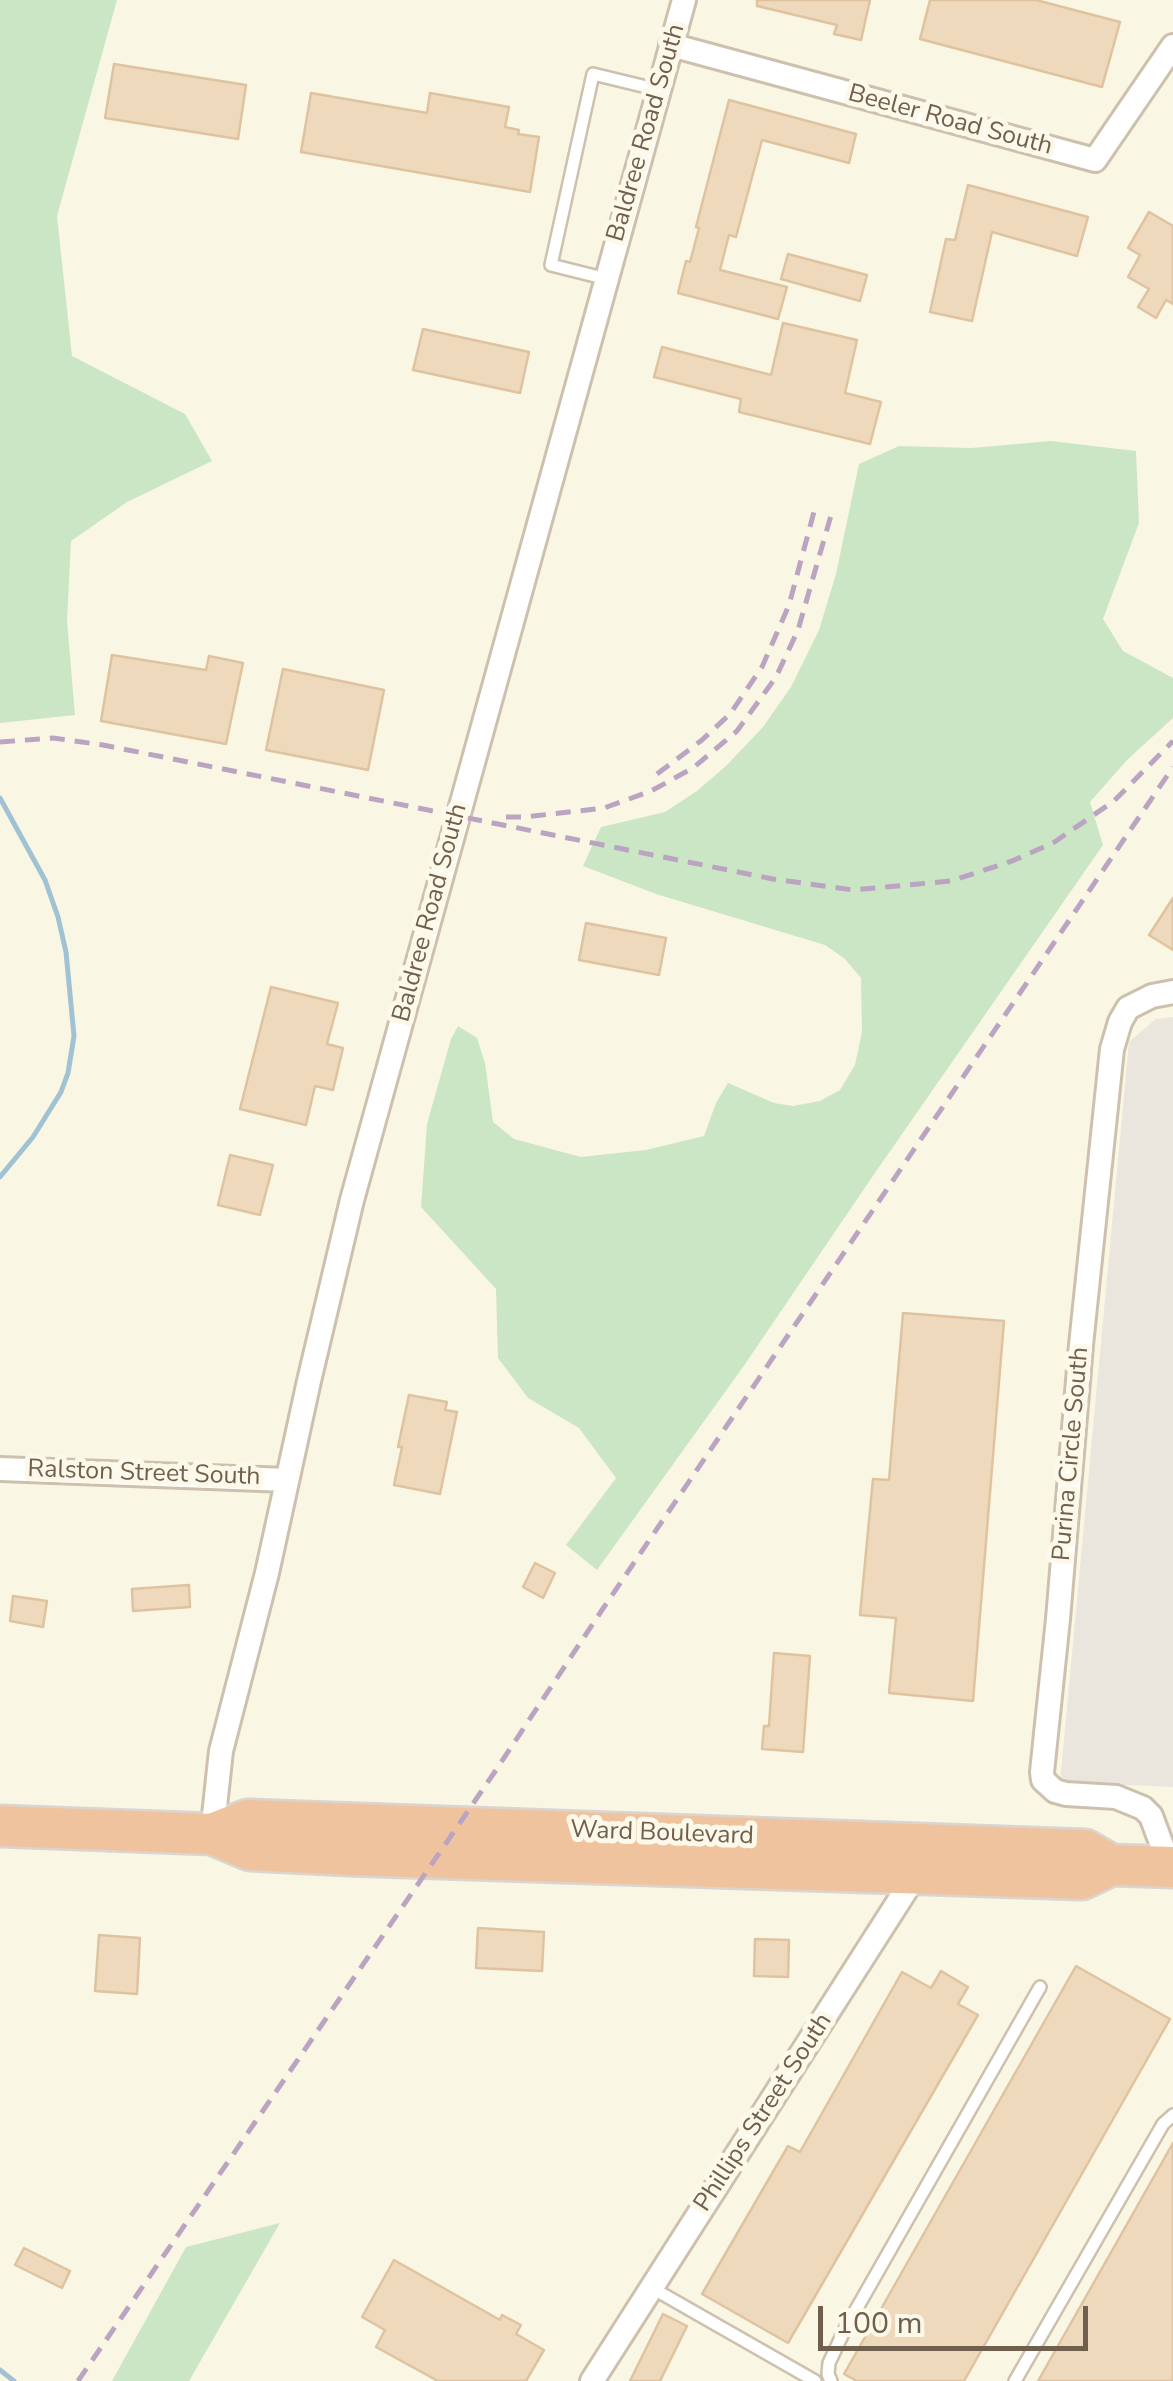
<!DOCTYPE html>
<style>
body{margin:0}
#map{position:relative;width:1173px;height:2381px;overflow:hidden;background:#faf6e4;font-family:"Nunito Sans",sans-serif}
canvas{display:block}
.scale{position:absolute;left:818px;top:2306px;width:270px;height:45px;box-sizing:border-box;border:5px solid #705f4c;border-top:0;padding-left:12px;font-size:30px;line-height:35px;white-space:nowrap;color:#705f4c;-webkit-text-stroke:8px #fdf9ea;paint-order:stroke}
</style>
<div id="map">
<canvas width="1173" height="2381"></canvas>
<div class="scale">100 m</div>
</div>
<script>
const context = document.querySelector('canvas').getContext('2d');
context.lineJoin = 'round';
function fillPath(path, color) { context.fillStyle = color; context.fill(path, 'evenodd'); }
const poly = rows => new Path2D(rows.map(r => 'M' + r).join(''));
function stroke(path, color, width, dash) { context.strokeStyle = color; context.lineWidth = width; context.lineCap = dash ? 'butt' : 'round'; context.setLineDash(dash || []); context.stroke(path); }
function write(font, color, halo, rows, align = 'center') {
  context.font = font + ' "Nunito Sans",sans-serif'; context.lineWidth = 10; context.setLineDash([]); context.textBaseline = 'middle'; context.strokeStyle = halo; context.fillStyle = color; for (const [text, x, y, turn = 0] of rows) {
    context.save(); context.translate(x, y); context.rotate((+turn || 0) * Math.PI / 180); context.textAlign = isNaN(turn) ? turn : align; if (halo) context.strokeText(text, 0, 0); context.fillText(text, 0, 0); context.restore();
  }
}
fillPath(poly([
 [1173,1017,1173,1787,1060,1782,1129,1042,1156,1019]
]), '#eae6de');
fillPath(poly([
 [0,0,117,0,57,216,72,356,185,414,212,461,127,502,71,541,67,621,75,715,0,723],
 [1051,441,1136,451,1139,523,1103,619,1123,651,1173,678,1173,718,1127,760,1090,802,1103,845,877,1170,743,1367,597,1570,566,1545,616,1478,579,1428,528,1398,498,1358,496,1289,421,1207,427,1124,451,1039,458,1026,477,1038,485,1063,493,1122,514,1139,581,1157,646,1150,704,1136,716,1103,728,1083,774,1103,793,1106,820,1101,840,1090,855,1065,862,1032,861,978,845,959,825,945,656,894,583,866,601,827,665,812,697,791,726,766,763,727,791,687,819,630,836,574,859,464,899,446,971,448],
 [280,2223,189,2381,112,2381,186,2247]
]), '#cbe6c4');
stroke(poly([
 [0,798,45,880,58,917,66,952,74,1036,68,1073,61,1092,33,1137,0,1177],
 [0,2370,14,2381]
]), '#a1c2d3', 5);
const building = poly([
 [757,0,870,0,861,40,834,34,837,25,757,6,757,0],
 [930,0,1036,0,1120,22,1102,87,920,39,930,0],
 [114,64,246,85,238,139,105,118,114,64],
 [311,93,427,113,430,93,509,107,505,127,519,130,518,134,539,137,530,192,301,152,311,93],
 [729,100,856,134,849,163,762,140,736,237,729,235,720,270,787,287,778,319,678,293,686,261,690,262,699,228,696,227,729,100],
 [968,185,1088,217,1077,256,992,232,972,321,930,312,946,239,955,240,968,185],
 [1149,212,1173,226,1173,304,1166,300,1156,318,1138,307,1149,289,1128,277,1140,255,1128,248,1149,212],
 [788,254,867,275,860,301,781,279,788,254],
 [783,323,857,340,845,393,881,402,870,444,739,412,741,399,654,377,662,347,771,375,783,323],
 [423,329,529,352,520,393,413,370,423,329],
 [112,655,206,670,209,656,243,663,226,744,101,721,112,655],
 [283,669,384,690,368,770,266,750,283,669],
 [1173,898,1173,950,1149,935,1173,898],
 [586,923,666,938,659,975,579,960,586,923],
 [271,987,338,1003,327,1044,343,1048,333,1090,315,1086,306,1125,240,1109,271,987],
 [230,1155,273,1165,260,1215,218,1205,230,1155],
 [903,1313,1004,1321,973,1701,889,1693,896,1618,860,1615,873,1479,889,1480,903,1313],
 [409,1395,447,1402,445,1410,457,1412,440,1494,394,1485,402,1447,398,1447,409,1395],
 [535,1563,555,1573,543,1598,523,1587,535,1563],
 [189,1585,190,1607,133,1611,132,1589,189,1585],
 [13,1596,47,1601,43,1627,10,1621,13,1596],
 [774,1653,810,1656,803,1752,762,1749,764,1726,769,1726,774,1653],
 [478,1928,544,1932,542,1971,476,1968,478,1928],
 [99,1935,140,1938,137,1994,95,1991,99,1935],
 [755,1939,789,1940,788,1977,754,1976,755,1939],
 [1076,1966,1170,2019,964,2381,857,2381,844,2374,1076,1966],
 [941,1971,968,1987,958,2004,978,2015,788,2343,702,2294,788,2146,800,2152,902,1972,931,1988,941,1971],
 [1173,2143,1173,2381,1038,2381,1173,2143],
 [24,2248,70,2271,62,2288,15,2265,24,2248],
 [394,2260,500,2320,502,2315,521,2325,516,2334,544,2350,526,2381,438,2381,376,2347,385,2330,362,2317,394,2260],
 [663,2314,687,2326,660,2381,630,2381,663,2314]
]);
fillPath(building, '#eed9bd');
stroke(building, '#dfc39f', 2.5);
const lane = poly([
 [607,279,551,265,593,74,659,90],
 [652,2288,815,2381],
 [831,2381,828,2374,829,2363,845,2329,1040,1987],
 [1015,2381,1163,2124,1173,2115]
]);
const street = poly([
 [671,45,1095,160,1173,46],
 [0,1469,287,1480],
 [212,1834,221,1751,267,1573,309,1381,352,1200,684,0],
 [1170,1867,1151,1816,1143,1808,1116,1797,1066,1794,1055,1791,1043,1780,1042,1772,1058,1619,1081,1345,1112,1049,1120,1022,1128,1008,1152,996,1173,992],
 [592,2381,920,1868]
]);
const highway = poly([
 [0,1826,212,1834,250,1850,348,1855,1082,1879,1111,1865],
 [212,1834,248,1820,1085,1850,1111,1865,1173,1867]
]);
stroke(lane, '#cdc1ae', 16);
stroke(street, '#cdc1ae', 28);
stroke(highway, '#dad5d0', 45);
stroke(lane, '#fff', 11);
stroke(street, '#fff', 22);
stroke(highway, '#f0c39f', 40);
stroke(poly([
 [0,742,53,738,103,745,773,879,853,890,951,881,1012,861,1053,843,1114,801,1173,741],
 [657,774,702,740,730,714,762,667,789,605,815,508],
 [506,817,525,817,604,808,651,791,693,768,737,731,776,677,798,630,832,512],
 [78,2381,494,1773,602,1610,1173,767]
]), '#baa4c2', 5, [15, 10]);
write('25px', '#705f4c', '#fdf9ea', [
 ["Beeler Road South",950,121,15],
 ["Baldree Road South",647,133,-74],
 ["Baldree Road South",431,913,-75],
 ["Purina Circle South",1072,1454,-85],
 ["Ralston Street South",144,1474,2],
 ["Ward Boulevard",662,1834,2],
 ["Phillips Street South",764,2113,-57]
]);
</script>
